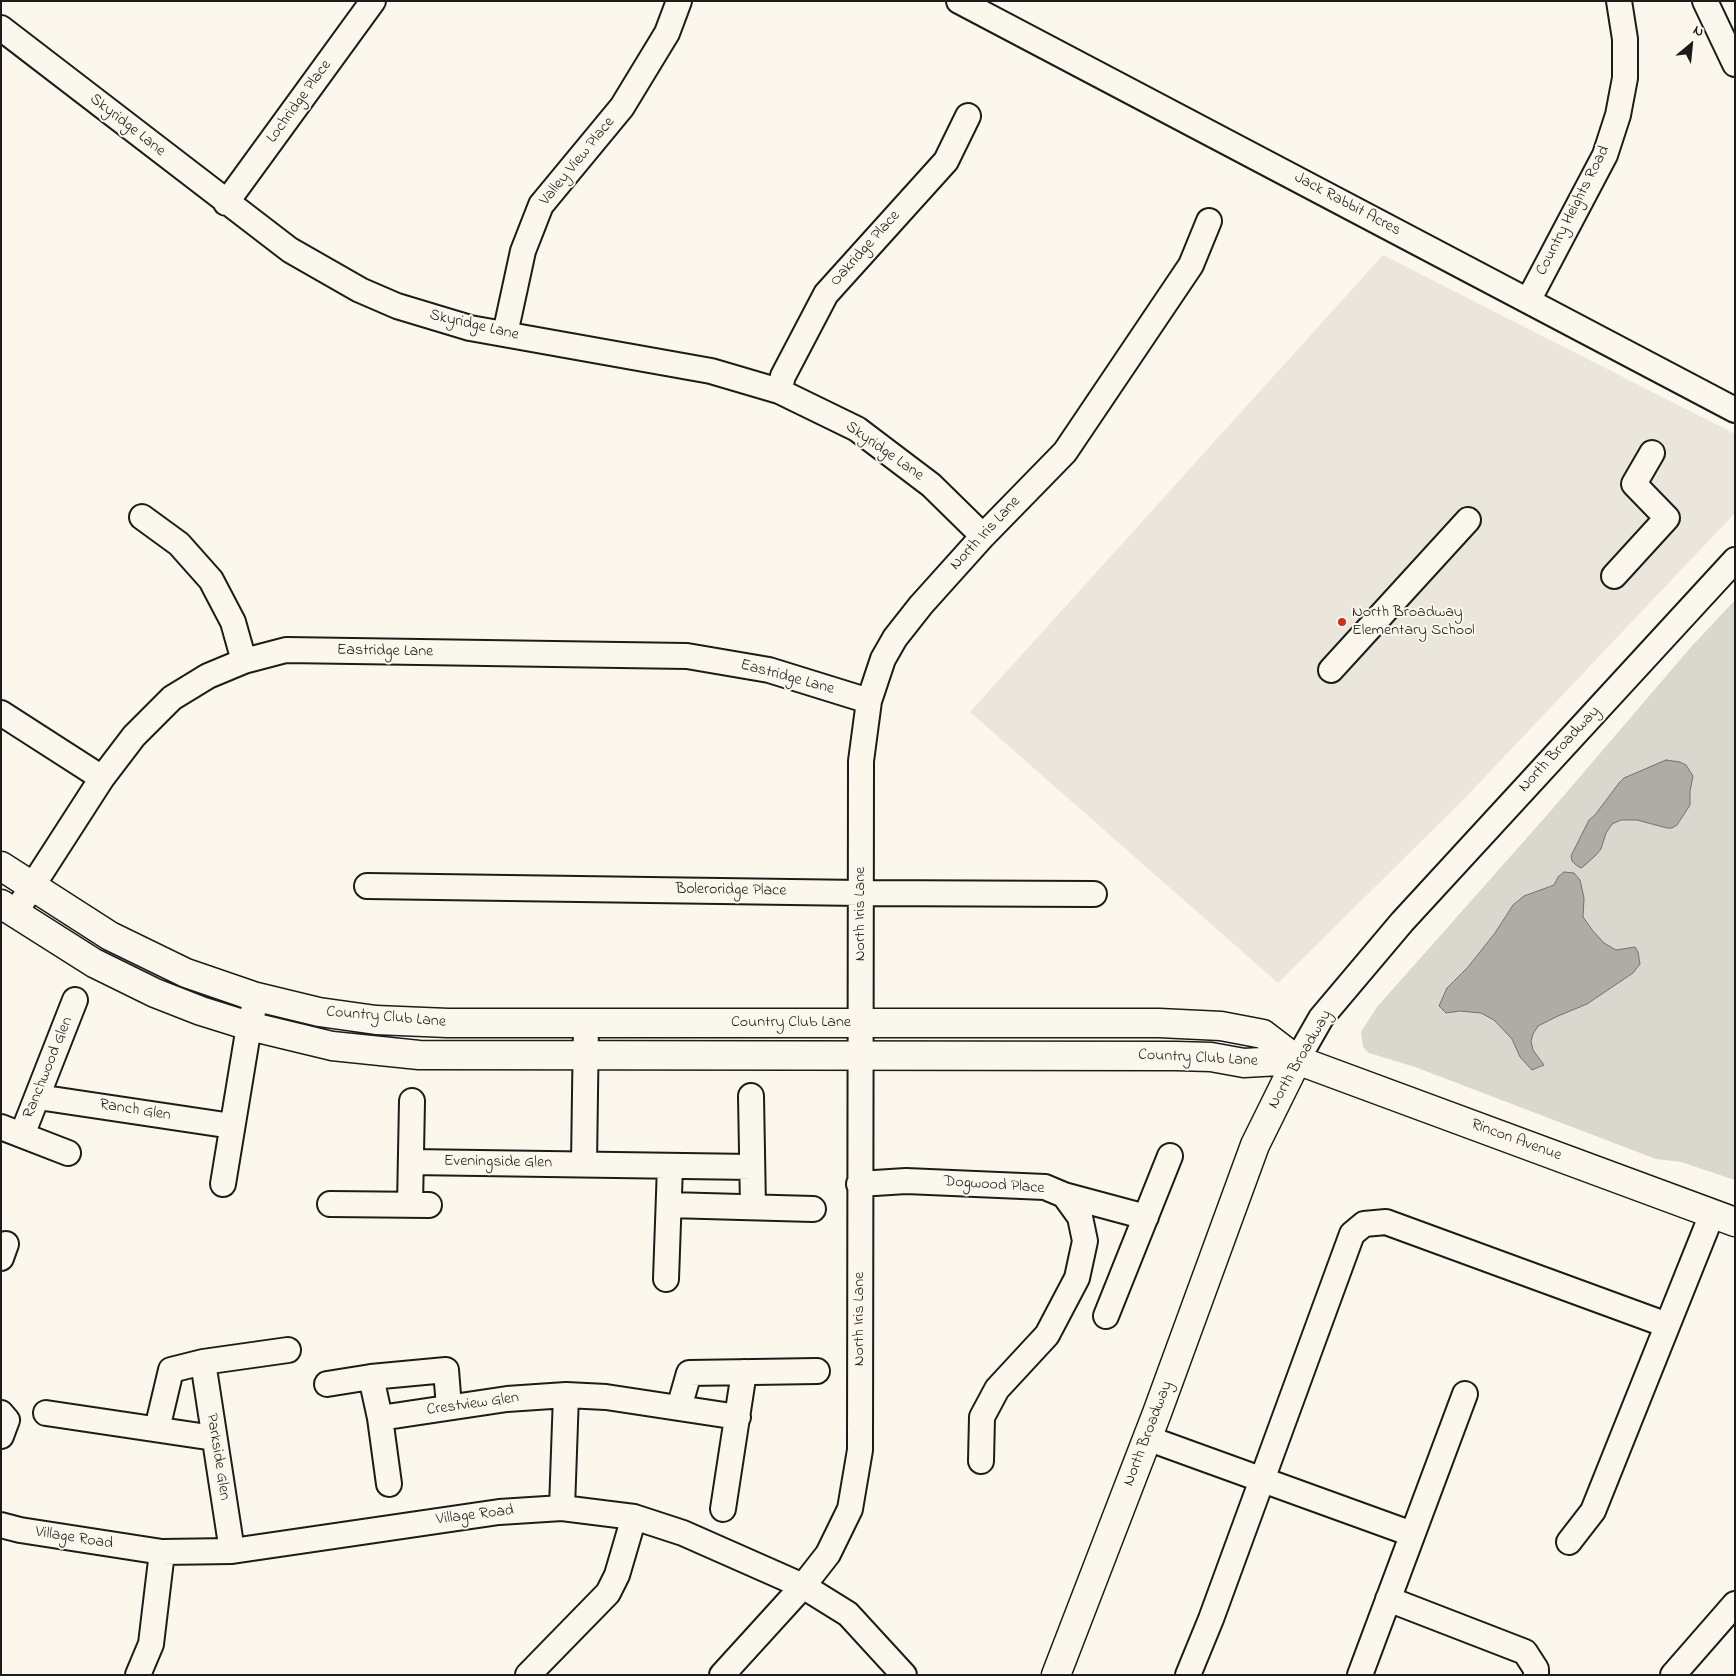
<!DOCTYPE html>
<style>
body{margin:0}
#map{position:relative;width:1736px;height:1676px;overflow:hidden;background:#fbf7ec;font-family:"Indie Flower",sans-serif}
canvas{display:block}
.frame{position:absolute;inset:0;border:2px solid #1c1c1c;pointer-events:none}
.north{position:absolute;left:1666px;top:20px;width:50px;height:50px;-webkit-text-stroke:4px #fbf7ec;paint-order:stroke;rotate:28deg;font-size:14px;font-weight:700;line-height:20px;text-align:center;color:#1c1c1c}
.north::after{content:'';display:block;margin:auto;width:18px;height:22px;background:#1c1c1c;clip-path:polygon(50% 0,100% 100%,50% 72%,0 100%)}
</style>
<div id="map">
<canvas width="1736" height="1676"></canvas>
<div class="frame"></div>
<div class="north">N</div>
</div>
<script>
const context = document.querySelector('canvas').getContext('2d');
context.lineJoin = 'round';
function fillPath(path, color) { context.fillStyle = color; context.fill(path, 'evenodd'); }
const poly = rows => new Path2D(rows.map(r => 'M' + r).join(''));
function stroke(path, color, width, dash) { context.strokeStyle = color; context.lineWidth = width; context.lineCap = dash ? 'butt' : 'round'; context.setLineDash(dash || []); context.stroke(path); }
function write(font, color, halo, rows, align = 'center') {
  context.font = font + ' "Indie Flower",sans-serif'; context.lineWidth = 4; context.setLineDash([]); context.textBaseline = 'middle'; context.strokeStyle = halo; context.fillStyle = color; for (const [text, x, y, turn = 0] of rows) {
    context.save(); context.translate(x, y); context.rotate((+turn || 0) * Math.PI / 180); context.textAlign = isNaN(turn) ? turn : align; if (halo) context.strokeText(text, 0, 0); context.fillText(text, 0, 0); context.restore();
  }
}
fillPath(poly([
 [1383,255,1735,434,1735,513,1463,800,1278,983,970,712]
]), '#eae6dc');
fillPath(poly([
 [1735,600,1735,1180,1681,1162,1656,1159,1415,1067,1369,1053,1363,1047,1361,1032,1377,1007,1548,814,1691,647]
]), '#dad7ce');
const water = poly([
 [1666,760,1680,762,1686,765,1693,776,1690,791,1690,805,1677,825,1672,828,1667,828,1637,820,1621,820,1612,824,1606,833,1601,849,1596,855,1585,865,1581,868,1576,865,1572,861,1571,856,1589,820,1595,815,1619,783,1624,778,1666,760],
 [1564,872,1574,873,1580,880,1584,898,1583,917,1593,931,1604,943,1616,950,1635,947,1638,952,1640,964,1633,973,1587,1004,1558,1016,1538,1026,1533,1034,1531,1041,1533,1050,1544,1065,1532,1070,1520,1057,1512,1039,1494,1020,1481,1013,1460,1011,1446,1013,1439,1006,1447,988,1468,967,1495,933,1513,905,1524,896,1554,885,1558,877,1564,872]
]);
fillPath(water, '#afaca5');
stroke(water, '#74726e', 1);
const minor = poly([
 [959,1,1735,410],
 [1705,1,1735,64],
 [1,28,290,250,360,290,397,306,470,328,711,371,779,391,857,429,931,485,983,536],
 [226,203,373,1],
 [1528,301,1605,155,1618,115,1625,78,1625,39,1619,1],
 [505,334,523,251,541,205,622,107,667,33,679,1],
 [779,391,783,376,826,294,946,161,968,116],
 [142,517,179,544,211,580,233,622,244,661],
 [1614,576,1667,518,1634,484,1652,453],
 [1331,670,1468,520],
 [1,713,102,778],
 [367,886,861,893,1094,894],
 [15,913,102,778,134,736,172,698,208,676,244,661,286,650,687,656,769,670,869,701],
 [1297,1060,1321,1018,1402,922,1735,560],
 [751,1096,753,1207],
 [38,1097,232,1126],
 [1,1127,68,1153],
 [22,1135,75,1000],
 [411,1162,752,1167],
 [584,1164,586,1023],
 [223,1184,249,1026,257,997],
 [859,1184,906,1181,1045,1187,1064,1195,1080,1217,1085,1241,1077,1278,1047,1335,997,1389,982,1417,981,1461],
 [1064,1195,1146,1217],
 [330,1204,429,1205],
 [410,1205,412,1101],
 [669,1205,813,1209],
 [1,1258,6,1244],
 [666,1279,670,1166],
 [1106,1316,1170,1156],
 [203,1362,232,1551],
 [371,1377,380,1418,389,1484],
 [327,1384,371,1377,446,1370,449,1407],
 [679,1408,689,1373,817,1371],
 [1,1413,7,1420,1,1436],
 [46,1413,214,1438],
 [380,1418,507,1399,566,1395,606,1397,738,1417],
 [157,1429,171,1370,203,1362,288,1350],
 [1147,1438,1412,1534],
 [562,1508,566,1395],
 [723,1509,744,1372],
 [1,1525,20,1530,162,1552,232,1551,499,1512,562,1508,634,1517,683,1533,803,1586,848,1614,904,1675],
 [1569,1542,1593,1511,1712,1214],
 [1388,1599,1525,1652,1536,1669,1536,1675],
 [138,1675,151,1644,162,1552],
 [528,1675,608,1593,617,1575,634,1517],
 [722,1675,803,1586,828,1554,850,1509,860,1450,861,761,869,701,883,659,895,638,921,605,983,536,1065,452,1191,265,1209,221],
 [1188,1675,1211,1619,1352,1234,1364,1224,1386,1222,1667,1325],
 [1360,1675,1465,1394],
 [1673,1675,1735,1604]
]);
const major = poly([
 [1,866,110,936,186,973,253,996,319,1012,376,1020,448,1023,1159,1023,1221,1026,1263,1034,1297,1060,1735,1222],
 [1,904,94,963,155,993,201,1011,249,1026,332,1046,419,1055,1176,1056,1211,1057,1244,1063,1297,1060],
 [1056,1675,1157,1413,1255,1145,1297,1060]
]);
stroke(minor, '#1c1c1c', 28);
stroke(major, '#1c1c1c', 31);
stroke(minor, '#fbf7ec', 24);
stroke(major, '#fbf7ec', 28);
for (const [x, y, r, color] of [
 [1342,622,5,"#c8321e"]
]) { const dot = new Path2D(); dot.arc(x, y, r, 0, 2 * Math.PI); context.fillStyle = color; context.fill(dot); stroke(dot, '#fbf7ec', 2); }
write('16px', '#1c1c1c', '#fbf7ec', [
 ["Lochridge Place",300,102,-54],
 ["Skyridge Lane",127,126,38],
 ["Valley View Place",578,162,-51],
 ["Jack Rabbit Acres",1347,205,28],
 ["Country Heights Road",1574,211,-63],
 ["Oakridge Place",866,249,-48],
 ["Skyridge Lane",474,326,13],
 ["Skyridge Lane",884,452,35],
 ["North Iris Lane",986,534,-47],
 ["Eastridge Lane",385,652,1],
 ["Eastridge Lane",787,678,15],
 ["North Broadway",1560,750,-47],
 ["Boleroridge Place",731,891,1],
 ["North Iris Lane",861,914,-90],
 ["Country Club Lane",386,1018,5],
 ["Country Club Lane",791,1023],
 ["Country Club Lane",1198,1059,3],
 ["North Broadway",1301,1060,-60],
 ["Ranchwood Glen",49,1068,-68],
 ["Ranch Glen",135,1111,9],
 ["Rincon Avenue",1516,1141,20],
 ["Eveningside Glen",498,1163,1],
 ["Dogwood Place",994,1186,4],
 ["North Iris Lane",860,1319,-90],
 ["Crestview Glen",473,1405,-8],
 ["North Broadway",1149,1434,-69],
 ["Parkside Glen",217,1457,81],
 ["Village Road",475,1516,-7],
 ["Village Road",74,1539,9]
]);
write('16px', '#1c1c1c', '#fbf7ec', [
 ["North Broadway",1352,613],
 ["Elementary School",1352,631]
], 'left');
</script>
